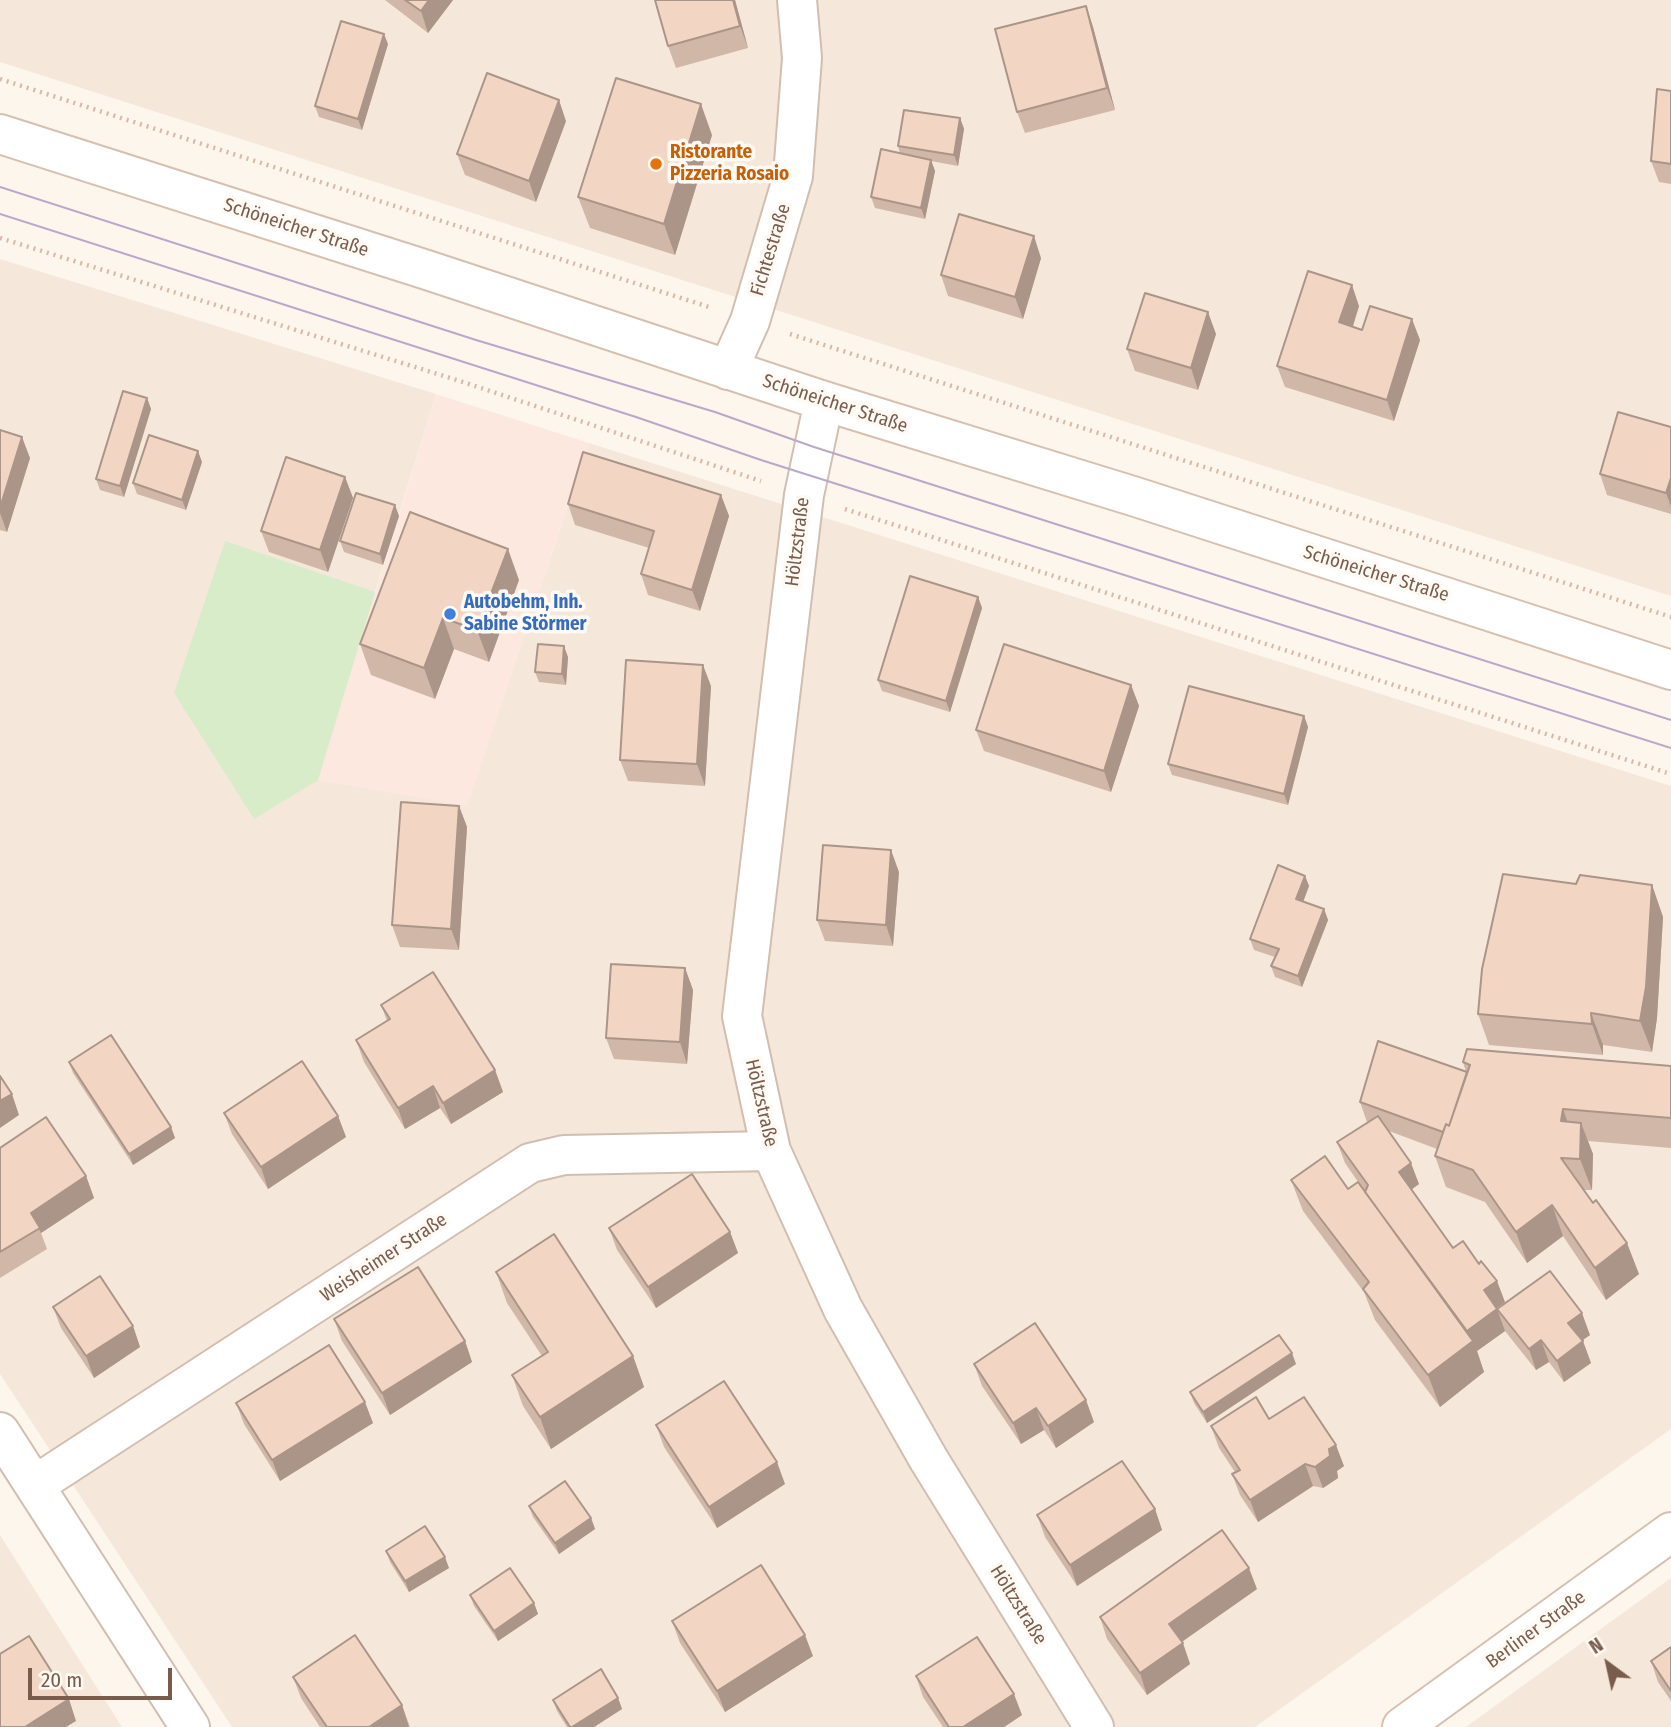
<!DOCTYPE html>
<meta charset="utf-8">
<style>
body{margin:0}
#map{position:relative;width:1671px;height:1727px;overflow:hidden;background:#fdf6ec;font-family:"Fira Sans Condensed",sans-serif}
canvas{display:block}
.north{position:absolute;left:1573px;top:1629px;width:70px;height:70px;-webkit-text-stroke:5px #fffaf3;paint-order:stroke;rotate:327deg;font-size:19px;font-weight:700;line-height:28px;text-align:center;color:#7a5c4d}
.north::after{content:'';display:block;margin:auto;width:24px;height:32px;background:#7a5c4d;clip-path:polygon(50% 0,100% 100%,50% 72%,0 100%)}
.scale{position:absolute;left:28px;top:1668px;width:144px;height:32px;box-sizing:border-box;border:4px solid #7a5c4d;border-top:0;padding-left:9px;font-size:21px;line-height:24px;white-space:nowrap;color:#7a5c4d;-webkit-text-stroke:5px #fffaf3;paint-order:stroke}
</style>
<div id="map">
<canvas width="1671" height="1727"></canvas>
<div class="north">N</div>
<div class="scale">20 m</div>
</div>
<script>
const context = document.querySelector('canvas').getContext('2d');
context.lineJoin = 'round';
function fillPath(path, color) { context.fillStyle = color; context.fill(path, 'evenodd'); }
const poly = rows => new Path2D(rows.map(r => 'M' + r).join(''));
function stroke(path, color, width, dash) { context.strokeStyle = color; context.lineWidth = width; context.lineCap = dash ? 'butt' : 'round'; context.setLineDash(dash || []); context.stroke(path); }
function write(font, color, halo, rows, align = 'center') {
  context.font = font + ' "Fira Sans Condensed",sans-serif'; context.lineWidth = 7; context.setLineDash([]); context.textBaseline = 'middle'; context.strokeStyle = halo; context.fillStyle = color; for (const [text, x, y, turn = 0] of rows) {
    context.save(); context.translate(x, y); context.rotate((+turn || 0) * Math.PI / 180); context.textAlign = isNaN(turn) ? turn : align; if (halo) context.strokeText(text, 0, 0); context.fillText(text, 0, 0); context.restore();
  }
}
fillPath(poly([
 [0,0,1671,0,1671,596,0,62],
 [0,259,436,394,375,592,467,805,589,443,1671,786,1671,1429,1255,1727,232,1727,0,1374],
 [0,1535,122,1727,0,1727],
 [1671,1578,1671,1727,1466,1727]
]), '#f5e8da');
fillPath(poly([
 [436,394,589,443,467,806,318,780]
]), '#fde8e0');
fillPath(poly([
 [225,541,375,592,318,780,254,819,174,693]
]), '#d8ecc9');
const street = poly([
 [728,370,750,321,793,176,802,58,797,0],
 [824,401,804,495,742,1016,771,1151,843,1309,929,1460,1094,1727],
 [0,1432,190,1727],
 [35,1485,530,1163,564,1155,771,1151]
]);
const secondary = poly([
 [0,134,427,270,824,401,1136,497,1671,670],
 [1402,1727,1671,1532]
]);
stroke(street, '#d1beb0', 42);
stroke(secondary, '#d6c0b0', 42);
stroke(poly([
 [0,79,709,307],
 [0,238,460,381,761,481],
 [790,334,1671,617],
 [845,509,1671,774]
]), '#d9b8a5', 4.5, [2, 5]);
stroke(street, '#fff', 38);
stroke(secondary, '#fff', 38);
stroke(poly([
 [0,187,476,340,715,412,814,447,1671,720],
 [0,214,636,417,761,460,1671,748]
]), '#b9a8c9', 2);
fillPath(poly([
 [385,0,453,0,428,33],
 [735,0,748,48,676,68,668,46],
 [1086,6,1093,27,1115,110,1025,133,1017,112],
 [388,44,362,130,319,117,315,106],
 [1671,91,1671,184,1659,182,1651,161],
 [960,118,964,129,958,166,931,161,935,171,925,219,875,208,871,197,900,154,898,146],
 [566,121,536,202,465,175,457,154],
 [712,135,675,255,590,228,578,197],
 [1041,258,1023,319,948,296,941,275],
 [1359,306,1353,327,1362,330,1420,340,1394,421,1285,387,1277,366],
 [1216,334,1198,390,1135,371,1127,349],
 [147,398,151,409,124,497,100,490,96,479],
 [1671,427,1671,514,1607,495,1600,474],
 [0,430,30,458,7,532,0,530],
 [202,462,186,510,137,494,133,483],
 [345,477,353,498,328,572,269,552,261,531],
 [721,495,729,516,700,611,648,595,641,574,649,548,575,525,568,504],
 [399,516,383,565,344,552,340,541],
 [519,580,489,662,454,649,435,699,371,675,360,644],
 [978,597,982,608,950,712,882,691,878,680],
 [568,657,566,685,539,682,535,672],
 [1131,685,1139,706,1111,792,984,751,976,730],
 [711,686,705,786,628,781,620,760],
 [1304,716,1308,727,1288,805,1172,775,1168,764],
 [459,806,467,827,459,950,400,947,392,925],
 [899,872,893,946,825,941,817,920],
 [1305,876,1309,886,1303,902,1324,909,1328,920,1302,987,1275,977,1271,966,1275,957,1254,950,1250,939],
 [1576,884,1652,885,1663,917,1657,1018,1652,1052,1603,1045,1603,1055,1489,1045,1478,1014],
 [685,968,693,990,687,1064,614,1059,606,1038],
 [381,1005,495,1070,503,1092,451,1124,440,1108,405,1129,364,1062,356,1040,387,1021],
 [69,1062,171,1127,175,1138,133,1165,73,1073],
 [1463,1062,1671,1066,1671,1148,1588,1141,1593,1154,1592,1190,1584,1190,1639,1274,1606,1300,1563,1236,1527,1263,1485,1202,1446,1187,1435,1156,1437,1149,1389,1131,1419,1184,1411,1189,1453,1248,1505,1302,1497,1308,1497,1309,1590,1335,1582,1340,1591,1363,1564,1382,1549,1362,1536,1370,1505,1331,1477,1351,1484,1372,1440,1407,1375,1320,1364,1292,1303,1211,1291,1180,1365,1192,1345,1163,1337,1142,1367,1122,1360,1102,1466,1072],
 [224,1113,338,1116,346,1137,268,1189,232,1134],
 [0,1148,86,1176,94,1198,41,1233,47,1249,0,1278],
 [609,1228,730,1232,738,1253,656,1308,617,1250],
 [496,1272,633,1356,644,1387,551,1449,523,1406,512,1375,542,1356,507,1303],
 [53,1307,133,1326,140,1347,94,1378,61,1328],
 [334,1319,465,1341,472,1362,390,1415,342,1341],
 [974,1364,1094,1422,1056,1448,1044,1430,1021,1444,982,1386],
 [1296,1364,1207,1423,1194,1403,1190,1392],
 [236,1403,373,1423,280,1481,244,1424],
 [1269,1419,1344,1466,1337,1471,1338,1478,1323,1488,1313,1486,1258,1522,1240,1495,1232,1474,1235,1472,1219,1448,1211,1426],
 [656,1425,785,1484,717,1528,664,1447],
 [529,1506,591,1518,595,1529,559,1554,533,1517],
 [1155,1509,1162,1530,1077,1586,1045,1537,1037,1515],
 [386,1551,449,1568,409,1592,390,1562],
 [1257,1589,1182,1642,1190,1664,1147,1695,1107,1639,1100,1617],
 [470,1595,534,1603,538,1614,498,1641,474,1606],
 [672,1621,813,1656,725,1712,680,1643],
 [1671,1647,1671,1701,1658,1682,1651,1661],
 [916,1676,1022,1715,1004,1727,943,1727,923,1697],
 [293,1677,402,1705,410,1727,320,1727,301,1698],
 [618,1698,622,1709,594,1727,567,1727,557,1711,553,1700]
]), '#d1b7a8');
fillPath(poly([
 [429,0,453,0,428,33,421,11],
 [733,0,735,0,748,48,740,26],
 [1086,6,1093,27,1115,110,1107,88],
 [384,34,388,44,362,130,358,119],
 [559,100,566,121,536,202,529,181],
 [701,104,712,135,675,255,664,224],
 [960,118,964,129,958,166,954,155],
 [931,160,935,171,925,219,921,208],
 [1034,236,1041,258,1023,319,1015,297],
 [1352,285,1359,306,1347,344,1339,322],
 [1208,312,1216,334,1198,390,1191,368],
 [1412,319,1420,340,1394,421,1387,400],
 [147,398,151,409,124,497,120,486],
 [22,437,30,458,7,532,0,513,0,508],
 [198,451,202,462,186,510,182,500],
 [345,477,353,498,328,572,320,550],
 [1671,478,1671,507,1666,493],
 [721,495,729,516,700,611,692,590],
 [395,505,399,516,383,565,380,554],
 [508,549,519,580,489,662,477,630],
 [978,597,982,608,950,712,946,701],
 [443,618,454,649,435,699,424,668],
 [564,646,568,657,566,685,562,674],
 [703,665,711,686,705,786,697,764],
 [1131,685,1139,706,1111,792,1104,771],
 [1304,716,1308,727,1288,805,1284,794],
 [459,806,467,827,459,950,451,929],
 [891,850,899,872,893,946,886,925],
 [1305,876,1309,886,1300,910,1296,899],
 [1652,885,1663,917,1657,1018,1652,1052,1640,1021],
 [1324,909,1328,920,1302,987,1298,976],
 [685,968,693,990,687,1064,680,1042],
 [1591,1013,1603,1045,1603,1055,1592,1024],
 [495,1070,503,1092,451,1124,443,1103],
 [433,1086,440,1108,405,1129,398,1108],
 [12,1094,19,1115,0,1128,0,1101],
 [1563,1109,1574,1140,1561,1121],
 [338,1116,346,1137,268,1189,261,1167],
 [1581,1123,1593,1154,1592,1190,1580,1159],
 [171,1127,175,1138,133,1165,129,1154],
 [1411,1163,1419,1184,1407,1193,1399,1172],
 [86,1176,94,1198,41,1233,31,1213],
 [1552,1205,1563,1236,1527,1263,1516,1232],
 [730,1232,738,1253,656,1308,648,1287],
 [1627,1243,1639,1274,1606,1300,1595,1268],
 [1497,1281,1505,1302,1491,1312,1484,1290],
 [1497,1309,1505,1331,1477,1351,1484,1372,1440,1407,1428,1375,1471,1342,1467,1331],
 [1582,1313,1590,1335,1576,1345,1568,1323],
 [133,1326,140,1347,94,1378,86,1356],
 [1541,1340,1549,1362,1536,1370,1529,1349],
 [465,1341,472,1362,390,1415,382,1393],
 [1583,1341,1591,1363,1564,1382,1557,1361],
 [1292,1353,1296,1364,1207,1423,1203,1412],
 [633,1356,644,1387,551,1449,540,1417],
 [1086,1400,1094,1422,1056,1448,1048,1426],
 [365,1402,373,1423,280,1481,272,1460],
 [1036,1408,1044,1430,1021,1444,1013,1423],
 [1336,1445,1344,1466,1337,1471,1338,1478,1323,1488,1315,1467,1329,1449],
 [777,1462,785,1484,717,1528,709,1507],
 [1305,1464,1313,1486,1258,1522,1250,1500],
 [1155,1509,1162,1530,1077,1586,1070,1565],
 [591,1518,595,1529,559,1554,555,1543],
 [445,1557,449,1568,409,1592,405,1581],
 [1249,1568,1257,1589,1177,1645,1169,1624],
 [534,1603,538,1614,498,1641,494,1631],
 [805,1635,813,1656,725,1712,717,1691],
 [1183,1643,1190,1664,1147,1695,1140,1673],
 [1014,1694,1022,1715,1004,1727,963,1727],
 [618,1698,622,1709,594,1727,572,1727],
 [69,1699,76,1721,66,1727,25,1727],
 [402,1705,409,1727,369,1727]
]), '#aa9588');
const building = poly([
 [405,0,429,0,421,11,405,0],
 [655,0,733,0,740,26,668,46,655,0],
 [1086,6,1107,88,1017,112,995,29,1086,6],
 [341,21,384,34,358,119,315,106,341,21],
 [487,73,559,100,529,181,457,154,487,73],
 [616,78,701,104,664,224,578,197,616,78],
 [1657,89,1671,91,1671,164,1651,161,1657,89],
 [904,110,960,118,954,155,898,146,904,110],
 [881,149,931,160,921,208,871,197,881,149],
 [959,214,1034,236,1015,297,941,275,959,214],
 [1308,271,1352,285,1339,322,1362,330,1370,306,1412,319,1387,400,1277,366,1308,271],
 [1145,293,1208,312,1191,368,1127,349,1145,293],
 [123,391,147,398,120,486,96,479,123,391],
 [1618,412,1671,427,1671,478,1666,493,1600,474,1618,412],
 [0,430,22,437,0,508,0,430],
 [149,435,198,451,182,500,133,483,149,435],
 [583,452,721,495,692,590,641,574,654,531,568,504,583,452],
 [286,457,345,477,320,550,261,531,286,457],
 [356,493,395,505,380,554,340,541,356,493],
 [410,512,508,549,477,630,443,618,424,668,360,644,410,512],
 [910,576,978,597,946,701,878,680,910,576],
 [538,644,564,646,562,674,535,672,538,644],
 [1004,644,1131,685,1104,771,976,730,1004,644],
 [626,660,703,665,697,764,620,760,626,660],
 [1189,686,1304,716,1284,794,1168,764,1189,686],
 [401,802,459,806,451,929,392,925,401,802],
 [823,845,891,850,886,925,817,920,823,845],
 [1278,865,1305,876,1296,899,1324,909,1298,976,1271,966,1279,949,1250,939,1278,865],
 [1503,874,1576,884,1580,875,1652,885,1646,987,1640,1021,1591,1013,1592,1024,1478,1014,1482,969,1503,874],
 [611,964,685,968,680,1042,606,1038,611,964],
 [433,972,495,1070,443,1103,433,1086,398,1108,356,1040,390,1019,381,1005,433,972],
 [111,1035,171,1127,129,1154,69,1062,111,1035],
 [1378,1041,1467,1072,1449,1126,1446,1124,1443,1132,1360,1102,1378,1041],
 [1467,1049,1671,1066,1671,1118,1563,1109,1561,1121,1581,1123,1580,1159,1561,1158,1593,1203,1596,1200,1627,1243,1595,1268,1552,1205,1516,1232,1473,1170,1435,1156,1446,1124,1449,1126,1470,1065,1463,1062,1467,1049],
 [302,1061,338,1116,261,1167,224,1113,302,1061],
 [0,1076,12,1094,0,1101,0,1076],
 [1378,1116,1411,1163,1399,1172,1453,1248,1463,1241,1479,1264,1481,1261,1497,1281,1484,1290,1497,1309,1550,1271,1582,1313,1568,1323,1583,1341,1557,1361,1541,1340,1529,1349,1497,1309,1467,1331,1365,1192,1368,1185,1337,1142,1378,1116],
 [46,1117,86,1176,31,1213,40,1228,0,1252,0,1148,46,1117],
 [1325,1156,1348,1189,1358,1182,1473,1341,1428,1375,1363,1289,1369,1282,1291,1180,1325,1156],
 [692,1174,730,1232,648,1287,609,1228,692,1174],
 [554,1234,633,1356,540,1417,512,1375,548,1352,496,1272,554,1234],
 [418,1267,465,1341,382,1393,334,1319,418,1267],
 [100,1276,133,1326,86,1356,53,1307,100,1276],
 [1035,1323,1086,1400,1048,1426,1036,1408,1013,1423,974,1364,1035,1323],
 [1279,1335,1292,1353,1203,1412,1190,1392,1279,1335],
 [329,1345,365,1402,272,1460,236,1403,329,1345],
 [724,1381,777,1462,709,1507,656,1425,724,1381],
 [1256,1397,1269,1419,1304,1397,1336,1445,1329,1449,1330,1456,1315,1467,1305,1464,1250,1500,1232,1474,1240,1470,1211,1426,1256,1397],
 [1122,1461,1155,1509,1070,1565,1037,1515,1122,1461],
 [565,1481,591,1518,555,1543,529,1506,565,1481],
 [425,1526,445,1557,405,1581,386,1551,425,1526],
 [1222,1530,1249,1568,1169,1624,1183,1643,1140,1673,1100,1617,1222,1530],
 [761,1565,805,1635,717,1691,672,1621,761,1565],
 [510,1568,534,1603,494,1631,470,1595,510,1568],
 [355,1635,402,1705,369,1727,327,1727,293,1677,355,1635],
 [29,1636,69,1699,25,1727,0,1727,0,1654,29,1636],
 [977,1637,1014,1694,963,1727,949,1727,916,1676,977,1637],
 [1671,1647,1671,1691,1651,1661,1671,1647],
 [601,1669,618,1698,572,1727,570,1727,553,1700,601,1669]
]);
fillPath(building, '#f3d5c3');
stroke(building, '#aa9588', 2);
for (const [x, y, r, color] of [
 [656,164,7,"#e8710a"],
 [450,614,7,"#3f7fe0"]
]) { const dot = new Path2D(); dot.arc(x, y, r, 0, 2 * Math.PI); context.fillStyle = color; context.fill(dot); stroke(dot, '#fffaf3', 2.5); }
write('bold 19px', '#c56008', '#fffaf3', [
 ["Ristorante",670,153],
 ["Pizzeria Rosaio",670,175]
], 'left');
write('19px', '#7a5c4d', '#fffaf3', [
 ["Schöneicher Straße",296,228,18],
 ["Fichtestraße",771,250,-73],
 ["Schöneicher Straße",835,404,18],
 ["Höltzstraße",798,542,-83],
 ["Schöneicher Straße",1376,574,17],
 ["Höltzstraße",761,1103,77],
 ["Weisheimer Straße",384,1258,-33],
 ["Höltzstraße",1018,1605,58],
 ["Berliner Straße",1536,1630,-36]
]);
write('bold 19px', '#366cbe', '#fffaf3', [
 ["Autobehm, Inh.",464,603],
 ["Sabine Störmer",464,625]
], 'left');
</script>
